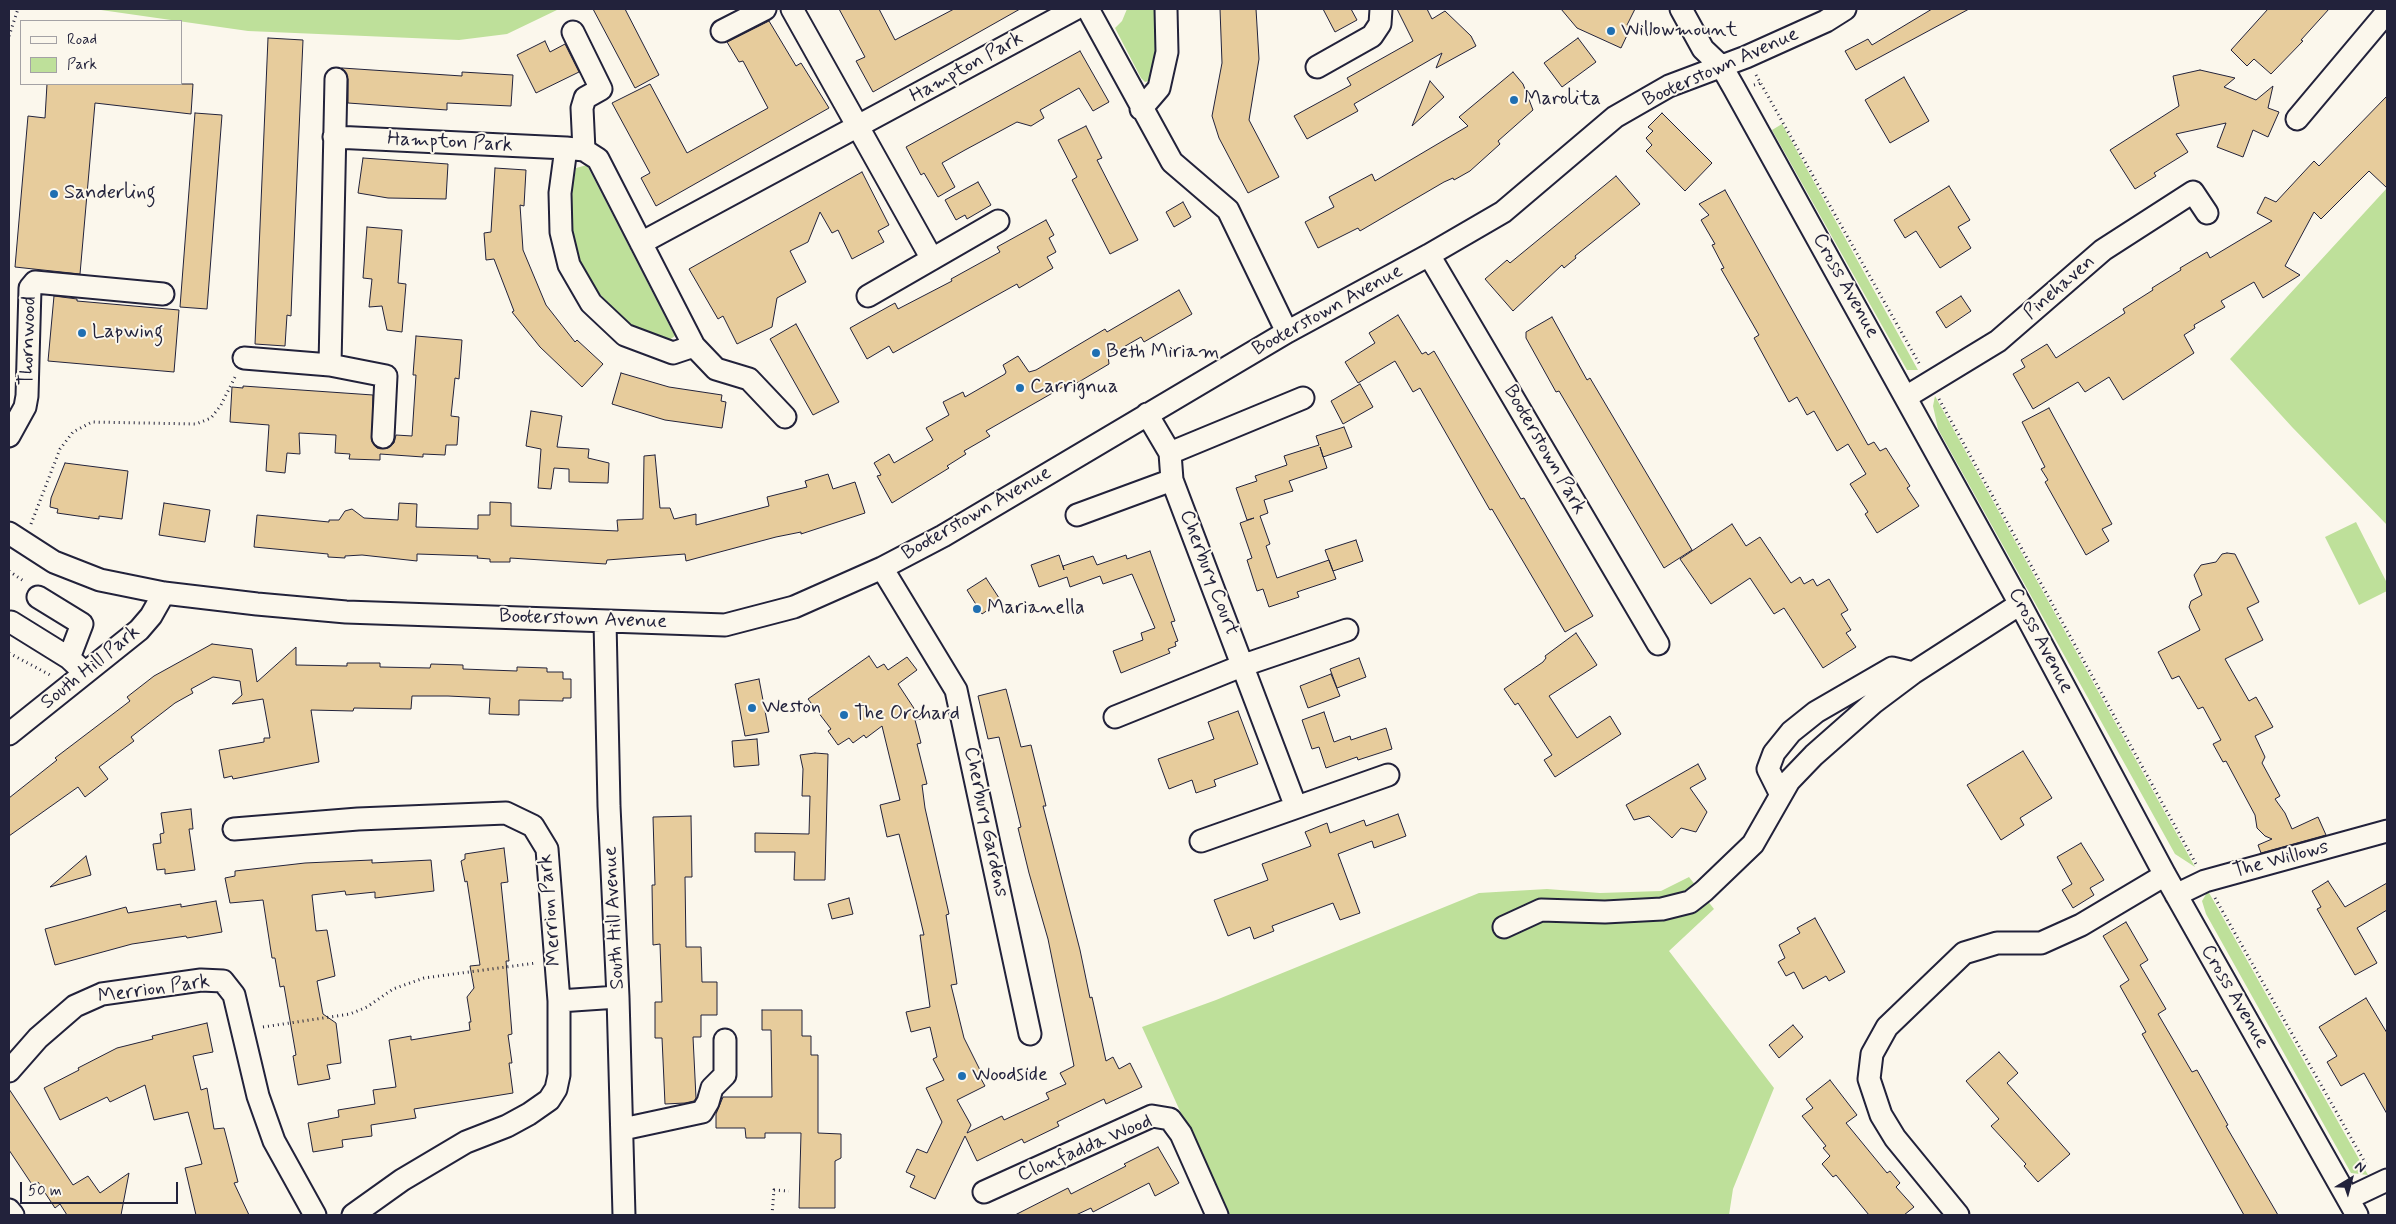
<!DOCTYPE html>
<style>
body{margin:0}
#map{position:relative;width:2396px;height:1224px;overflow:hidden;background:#fbf7ec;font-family:Mynerve,sans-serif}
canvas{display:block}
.frame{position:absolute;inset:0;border:10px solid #22223b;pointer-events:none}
.legend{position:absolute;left:20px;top:20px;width:162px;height:65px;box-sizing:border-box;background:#fbf7ec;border:1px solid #a4a2a5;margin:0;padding:6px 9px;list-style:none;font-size:15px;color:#22223b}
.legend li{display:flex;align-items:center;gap:10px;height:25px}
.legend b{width:25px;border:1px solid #a4a2a5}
.north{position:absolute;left:2326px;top:1154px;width:50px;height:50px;-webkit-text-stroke:4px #fbf7ec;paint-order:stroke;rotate:37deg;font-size:14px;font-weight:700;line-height:20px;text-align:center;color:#22223b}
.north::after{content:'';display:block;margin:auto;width:18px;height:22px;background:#22223b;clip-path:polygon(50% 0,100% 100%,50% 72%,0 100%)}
.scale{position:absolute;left:20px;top:1182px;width:158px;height:22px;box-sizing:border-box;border:2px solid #22223b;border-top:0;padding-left:6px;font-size:15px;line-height:18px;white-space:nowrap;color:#22223b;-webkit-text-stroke:4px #fbf7ec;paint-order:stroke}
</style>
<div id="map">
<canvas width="2396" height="1224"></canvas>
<div class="frame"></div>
<ul class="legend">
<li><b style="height:6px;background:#fbf7ec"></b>Road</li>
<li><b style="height:14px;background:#bee09a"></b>Park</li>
</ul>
<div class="north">N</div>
<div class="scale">50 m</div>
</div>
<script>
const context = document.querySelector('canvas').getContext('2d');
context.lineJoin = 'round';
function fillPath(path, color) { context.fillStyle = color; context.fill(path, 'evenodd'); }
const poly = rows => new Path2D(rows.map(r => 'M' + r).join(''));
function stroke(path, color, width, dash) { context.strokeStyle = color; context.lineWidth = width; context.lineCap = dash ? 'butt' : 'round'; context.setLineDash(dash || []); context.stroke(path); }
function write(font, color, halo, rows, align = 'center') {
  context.font = font + ' Mynerve,sans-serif'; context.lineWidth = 4; context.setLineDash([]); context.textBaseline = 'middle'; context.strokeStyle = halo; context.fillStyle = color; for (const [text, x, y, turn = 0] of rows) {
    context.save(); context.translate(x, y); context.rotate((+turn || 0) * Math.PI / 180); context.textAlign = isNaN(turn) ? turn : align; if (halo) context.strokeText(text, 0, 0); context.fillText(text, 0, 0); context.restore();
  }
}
fillPath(poly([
 [94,9,559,9,507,34,459,40,248,31],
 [1127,9,1157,9,1160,42,1153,79,1149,81,1145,82,1141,78,1115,28,1122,21],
 [1782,124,1918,370,1907,370,1772,130],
 [587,165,675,336,668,341,631,326,582,276,568,212,576,168],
 [2387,188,2387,525,2292,427,2230,359],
 [1935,396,2195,867,2175,854,1938,429,1933,406],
 [2356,522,2387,583,2387,591,2359,605,2325,537],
 [1689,877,1714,909,1669,951,1774,1088,1733,1189,1729,1215,1227,1215,1142,1027,1216,1000,1479,893,1547,889,1600,893,1661,891],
 [2208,891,2368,1175,2351,1173,2206,914,2202,901]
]), '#bee09a');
const building = poly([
 [593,9,625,9,659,75,635,88,593,9],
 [839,9,879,9,895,40,954,9,1020,9,873,92,856,61,865,57,839,9],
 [1220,9,1256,9,1259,59,1249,120,1279,177,1248,193,1219,138,1212,116,1222,63,1220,9],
 [1323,9,1351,9,1357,20,1335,32,1323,9],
 [1397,9,1427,9,1432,19,1445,11,1471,36,1476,46,1436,68,1442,53,1354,104,1358,111,1307,139,1294,116,1351,85,1347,78,1413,41,1397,9],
 [1561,9,1635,9,1627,25,1631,27,1621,48,1577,28,1561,9],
 [1932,9,1969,9,1856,70,1845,51,1868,39,1872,45,1932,9],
 [2268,9,2329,9,2301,40,2303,41,2271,74,2254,59,2247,66,2231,50,2268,9],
 [769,21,796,66,801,63,829,108,656,206,641,178,650,173,612,103,650,84,687,153,768,108,743,61,739,62,727,42,769,21],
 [268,38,303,40,292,290,291,316,287,315,285,346,255,344,268,38],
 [1578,38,1596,62,1562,87,1544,63,1578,38],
 [545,41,550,52,565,44,579,72,536,93,517,55,545,41],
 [1080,51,1109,102,1093,111,1079,88,1040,110,1044,118,1031,126,1017,122,965,150,942,163,955,187,938,197,924,173,921,175,906,147,1080,51],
 [342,68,462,76,462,72,513,75,511,106,447,103,447,110,348,103,348,79,342,68],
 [2200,70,2235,78,2224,87,2256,100,2273,86,2268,108,2279,112,2268,137,2253,130,2243,157,2217,147,2226,123,2176,134,2188,152,2154,173,2156,176,2135,189,2110,150,2179,106,2173,76,2200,70],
 [1513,72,1523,84,1533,110,1498,141,1500,144,1470,171,1454,180,1453,178,1444,182,1360,231,1358,228,1318,248,1305,222,1334,207,1329,197,1372,174,1375,181,1468,126,1459,117,1513,72],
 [1904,77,1929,121,1890,143,1865,100,1904,77],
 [1430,81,1444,97,1412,126,1430,81],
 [47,84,193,84,191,114,95,103,80,274,15,267,28,116,45,118,47,84],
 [2387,96,2387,188,2369,171,2321,219,2314,212,2285,266,2300,275,2263,298,2254,282,2221,301,2225,307,2194,325,2195,328,2184,335,2194,353,2123,400,2109,377,2085,392,2078,382,2033,409,2013,374,2025,367,2021,360,2047,344,2056,358,2125,313,2123,309,2153,290,2152,288,2181,270,2180,268,2207,252,2210,258,2272,221,2257,213,2265,197,2276,202,2314,161,2319,166,2387,96],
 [195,113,222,115,207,309,180,307,195,113],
 [1662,113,1712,163,1685,191,1646,151,1652,145,1646,138,1653,131,1648,127,1662,113],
 [1086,126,1102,158,1097,160,1138,240,1110,254,1072,180,1077,177,1058,140,1086,126],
 [363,158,448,164,446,199,388,198,358,193,363,158],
 [495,168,526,170,524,206,520,205,523,250,546,305,575,342,577,340,603,364,582,387,540,347,512,312,514,311,494,259,486,260,484,233,491,232,495,168],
 [862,172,889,225,878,231,884,242,852,259,838,230,832,233,820,212,808,242,790,251,806,282,777,298,772,327,737,344,723,316,718,319,689,269,862,172],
 [1616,176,1640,204,1575,256,1576,258,1564,268,1562,265,1513,311,1485,279,1507,260,1510,263,1616,176],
 [978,182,991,205,967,219,965,215,956,220,945,200,978,182],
 [1949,186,1970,220,1958,227,1971,248,1940,268,1916,231,1905,238,1894,220,1949,186],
 [1725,190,1868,445,1874,442,1880,451,1886,448,1910,486,1907,488,1919,506,1877,533,1865,514,1868,512,1850,484,1866,474,1848,444,1837,451,1814,411,1807,415,1797,397,1789,402,1754,338,1759,335,1721,269,1724,268,1712,245,1715,244,1701,220,1709,215,1699,204,1725,190],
 [1183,202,1191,217,1174,227,1166,212,1183,202],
 [1046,220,1054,235,1049,238,1056,252,1047,257,1053,268,1019,288,1017,284,893,353,889,346,867,359,850,328,895,303,898,309,952,281,951,279,1000,252,997,247,1046,220],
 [367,227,402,230,398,283,406,284,402,332,387,330,382,306,369,307,372,279,363,278,367,227],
 [1179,290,1192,314,1144,342,1141,337,1108,356,1109,364,1072,386,1070,383,986,431,990,436,964,451,966,454,947,466,949,468,892,503,877,476,881,475,874,463,889,454,894,463,933,440,926,428,949,415,943,402,963,392,965,397,1005,374,1006,372,1003,365,1018,356,1029,372,1036,370,1105,329,1107,332,1179,290],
 [54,296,77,299,77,301,179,310,174,372,48,361,54,296],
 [1961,296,1971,311,1946,328,1936,312,1961,296],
 [1398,315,1422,354,1426,352,1428,355,1434,351,1521,499,1524,498,1593,616,1565,632,1492,509,1490,510,1420,388,1413,392,1395,361,1358,383,1345,362,1375,343,1369,333,1398,315],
 [1552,317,1587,380,1590,378,1692,550,1664,568,1559,391,1556,392,1526,338,1526,332,1552,317],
 [796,324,839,402,813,415,770,339,796,324],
 [416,336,462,340,459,379,455,378,451,416,459,417,457,445,446,445,445,455,423,454,423,457,380,454,380,460,349,459,350,454,335,453,336,435,299,433,300,454,287,453,285,473,266,471,269,425,230,422,232,387,243,388,243,386,373,395,372,442,377,448,388,448,394,443,396,435,412,436,416,375,413,375,416,336],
 [621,373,669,387,722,395,721,401,726,402,722,428,665,420,612,404,621,373],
 [1360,384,1373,407,1343,424,1331,401,1360,384],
 [2049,408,2112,524,2102,529,2109,541,2086,555,2045,482,2048,480,2041,469,2045,467,2022,422,2049,408],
 [531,411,562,416,557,447,589,449,588,458,609,463,608,483,569,482,569,469,554,468,551,489,538,488,541,449,526,446,531,411],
 [1344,427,1352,447,1323,457,1320,447,1327,468,1289,481,1293,491,1264,500,1268,513,1260,516,1270,544,1266,546,1277,578,1329,560,1336,579,1297,592,1299,597,1269,607,1263,589,1257,591,1247,560,1252,558,1240,523,1254,518,1247,520,1236,488,1257,481,1255,476,1287,465,1284,456,1319,445,1316,436,1344,427],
 [655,455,660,508,670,508,674,519,696,514,696,525,769,506,767,497,807,487,805,481,828,474,833,489,855,482,865,513,801,534,801,532,776,537,686,561,685,554,607,560,606,564,510,558,510,562,490,562,490,559,477,558,478,556,417,554,417,561,362,555,345,556,345,558,328,557,328,554,254,547,257,515,329,522,329,520,339,520,345,511,352,509,364,518,398,520,399,503,417,504,416,527,478,529,478,515,490,515,490,502,511,503,511,526,618,531,617,520,643,519,644,456,655,455],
 [65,463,128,471,122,519,99,516,99,519,57,513,58,509,50,507,51,498,65,463],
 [164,503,210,510,205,542,159,535,164,503],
 [1732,524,1746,546,1760,537,1791,583,1800,577,1804,584,1813,579,1817,586,1829,579,1848,610,1841,614,1851,630,1846,633,1856,647,1823,668,1784,608,1774,614,1750,578,1711,604,1680,559,1732,524],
 [1356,540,1363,561,1333,571,1325,550,1356,540],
 [1150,551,1175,621,1171,622,1178,641,1175,642,1176,646,1168,649,1170,653,1121,673,1113,651,1143,640,1141,633,1155,628,1132,574,1103,584,1100,576,1070,587,1067,577,1039,587,1031,565,1059,555,1064,570,1063,566,1093,556,1097,565,1126,555,1127,559,1150,551],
 [2227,553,2235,554,2259,602,2247,608,2263,640,2225,659,2249,701,2256,697,2273,727,2255,736,2265,757,2262,763,2280,796,2275,799,2285,813,2292,829,2318,817,2326,835,2261,853,2258,845,2272,839,2265,836,2257,828,2255,815,2226,761,2223,762,2213,744,2221,740,2203,707,2198,709,2179,676,2172,679,2158,652,2200,630,2189,607,2191,601,2202,595,2194,575,2201,565,2216,562,2222,554,2227,553],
 [986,578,1001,601,982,614,967,590,986,578],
 [1576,633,1597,665,1549,696,1577,738,1610,716,1621,734,1555,777,1544,760,1552,755,1518,703,1515,705,1504,689,1543,662,1546,658,1545,656,1576,633],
 [212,644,252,649,257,682,296,647,296,665,347,666,347,663,380,663,380,667,430,668,431,664,463,665,463,669,517,671,517,667,547,668,547,672,563,672,563,679,571,679,571,698,563,698,563,701,519,700,519,715,489,714,490,698,448,696,412,696,411,709,354,708,353,711,311,710,319,762,233,779,232,776,224,778,219,750,264,742,264,738,270,738,263,699,232,704,242,695,240,681,213,677,191,689,193,693,175,703,131,737,134,741,99,767,108,779,85,797,78,787,9,836,9,798,57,760,55,758,130,701,127,697,154,676,212,644],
 [869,656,877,668,884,664,888,670,907,657,917,670,898,684,921,719,915,720,921,743,917,744,927,784,922,785,925,808,949,914,946,915,957,984,951,985,964,1038,983,1076,980,1077,985,1086,957,1100,971,1125,967,1133,1002,1116,1004,1120,1049,1099,1046,1093,1066,1084,1060,1073,1074,1066,1048,939,1029,873,1018,828,1021,827,999,737,988,739,978,696,1006,689,1021,747,1031,745,1046,806,1043,806,1080,950,1090,998,1092,997,1106,1061,1113,1057,1119,1069,1130,1063,1142,1087,1106,1104,1104,1099,1057,1122,1059,1126,1024,1143,1022,1139,977,1161,965,1136,935,1199,910,1187,915,1176,906,1172,917,1149,927,1153,942,1122,926,1088,944,1080,933,1059,937,1057,930,1027,911,1032,906,1012,930,1007,920,935,924,935,916,901,899,834,887,837,880,805,900,800,882,726,866,738,864,735,853,743,849,738,838,745,828,731,831,729,808,699,869,656],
 [1359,658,1366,677,1337,688,1330,669,1359,658],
 [1331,674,1340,696,1308,708,1300,686,1331,674],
 [759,679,769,732,745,736,735,684,759,679],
 [1238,711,1258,764,1214,780,1216,786,1196,793,1192,780,1169,789,1158,759,1214,739,1208,722,1238,711],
 [1324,712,1334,742,1350,736,1351,740,1386,728,1392,749,1358,760,1357,757,1326,768,1319,747,1312,749,1302,720,1324,712],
 [757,739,759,765,734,767,732,741,757,739],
 [2023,751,2052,798,2020,818,2024,825,2001,840,1967,785,2023,751],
 [815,753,828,754,825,880,794,880,795,852,755,852,755,833,809,834,810,796,802,796,803,769,800,755,815,753],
 [1698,764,1706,779,1690,788,1707,812,1696,832,1681,828,1672,838,1649,816,1634,820,1626,805,1698,764],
 [191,809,193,829,189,829,195,870,165,874,165,869,157,870,153,844,161,843,160,834,164,833,161,813,191,809],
 [1398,814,1406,836,1374,848,1372,841,1338,854,1360,913,1340,920,1333,903,1272,926,1274,931,1254,939,1250,927,1228,936,1214,900,1268,880,1262,864,1311,846,1305,832,1327,823,1330,833,1364,820,1366,826,1398,814],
 [691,816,692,877,685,877,686,947,701,947,702,982,717,982,717,1015,701,1015,701,1037,693,1037,696,1098,694,1101,685,1103,665,1104,662,1038,655,1038,655,1002,662,1002,660,944,653,945,652,885,655,885,653,817,691,816],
 [2081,843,2104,880,2090,888,2094,895,2073,908,2062,890,2072,884,2057,857,2081,843],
 [504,848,508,882,501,883,509,961,506,961,512,1034,508,1035,512,1063,509,1063,513,1093,414,1109,416,1118,371,1125,372,1136,342,1140,343,1147,313,1152,308,1123,339,1117,338,1110,375,1104,373,1090,396,1087,389,1040,411,1036,411,1040,470,1030,469,1022,471,1022,467,997,474,988,470,966,480,965,467,881,465,882,461,861,465,859,465,854,504,848],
 [86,856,91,875,50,887,86,856],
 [372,860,372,863,431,860,434,891,375,898,375,892,346,895,345,891,312,895,316,931,327,930,335,976,317,981,323,1014,336,1023,341,1063,327,1065,330,1079,298,1085,293,1056,296,1055,284,986,280,987,275,958,272,958,263,900,230,903,225,878,235,876,235,871,305,863,372,860],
 [2328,881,2345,907,2387,883,2387,910,2357,928,2377,963,2355,975,2317,909,2321,907,2312,891,2328,881],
 [849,898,853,914,832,919,828,904,849,898],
 [216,901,222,932,187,938,186,936,132,944,55,965,45,929,126,907,128,913,181,904,181,907,216,901],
 [1815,918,1845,972,1829,981,1826,976,1803,989,1794,972,1786,976,1778,962,1785,958,1779,945,1800,933,1797,928,1815,918],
 [2126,922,2148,960,2140,965,2166,1009,2158,1014,2192,1072,2197,1070,2228,1125,2226,1126,2278,1215,2244,1215,2142,1034,2146,1032,2120,986,2129,980,2103,936,2126,922],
 [2366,998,2387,1033,2387,1114,2364,1073,2341,1086,2327,1062,2337,1056,2319,1027,2366,998],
 [762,1010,802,1010,802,1036,811,1036,811,1055,818,1055,818,1133,841,1134,841,1158,835,1161,835,1208,799,1208,801,1133,765,1133,765,1138,746,1138,745,1128,716,1128,716,1114,723,1097,772,1097,771,1030,762,1030,762,1010],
 [207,1023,213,1052,193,1056,201,1090,207,1088,214,1129,224,1128,238,1182,234,1183,249,1215,196,1215,185,1168,202,1164,188,1112,154,1120,145,1085,110,1102,107,1097,60,1120,44,1088,79,1070,78,1068,117,1048,153,1039,152,1036,207,1023],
 [1793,1025,1803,1037,1779,1058,1769,1045,1793,1025],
 [1999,1052,2018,1073,2007,1083,2070,1154,2038,1182,2024,1166,2026,1164,1991,1126,1999,1119,1966,1081,1999,1052],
 [1830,1080,1857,1115,1846,1123,1887,1173,1890,1171,1900,1183,1896,1187,1914,1207,1904,1215,1869,1215,1836,1175,1833,1177,1822,1164,1830,1156,1823,1148,1826,1146,1802,1116,1813,1108,1806,1099,1830,1080],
 [9,1089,73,1185,88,1176,100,1193,129,1173,121,1215,67,1215,60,1204,55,1208,38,1182,33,1186,9,1150,9,1089],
 [1158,1147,1179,1183,1155,1196,1149,1183,1093,1212,1091,1208,1076,1215,1015,1215,1068,1188,1071,1194,1126,1166,1124,1164,1158,1147]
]);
fillPath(building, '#e7cc9c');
stroke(building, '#22223b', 1);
const minor = poly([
 [792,9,932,259],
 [1088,9,1172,162,1228,210,1287,332],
 [1681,9,1703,49,1722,67,1734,88,2020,604,2165,875,2357,1215],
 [722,31,765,9],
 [573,32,601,89,585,98,582,108,584,150,566,148,560,193,561,232,569,265,591,303,625,335,673,353,694,346,716,369,749,379,785,417],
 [1317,67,1372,36,1380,24,1381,9],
 [1141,109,1159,88,1167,52,1166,9],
 [2297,119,2387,12],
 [334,137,566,148],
 [584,150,598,159,694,346],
 [641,243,1075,9],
 [1429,255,1658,644],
 [868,296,998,221],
 [244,358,330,365,386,376,383,437],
 [330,365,336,79],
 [1906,397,1998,341,2103,250,2193,192,2207,213],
 [1147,414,1170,453,1172,480,1296,807],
 [9,436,25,407,27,396,30,288,35,282,163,294],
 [1170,453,1303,398],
 [1077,515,1172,480],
 [9,533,54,562,100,580,164,593,257,604,346,612,725,625,794,607,882,568,943,536,1287,332,1429,255,1503,212,1615,117,1669,86,1746,57,1826,21,1845,9],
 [882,568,956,690,1030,1034],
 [38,597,82,624,69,658],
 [605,621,609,806,618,997,624,1215],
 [11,622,69,658,85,673],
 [1115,717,1244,665,1347,630],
 [9,734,139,630,151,616,164,593],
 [1781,795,1768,769,1774,753,1791,732,1816,712,1892,668,1913,673],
 [234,829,358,819,506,813,533,826,547,849,559,1001,559,1075,556,1089,549,1100,529,1114,507,1126,466,1142,402,1180,353,1215],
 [1201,841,1388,775],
 [2176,895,2205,881,2387,831],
 [1504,927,1541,910,1605,912,1662,909,1690,902,1704,891,1753,844,1789,781,1814,755,1873,703,1913,673,2020,604],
 [559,1001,618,997],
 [9,1071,38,1038,75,1006,102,994,201,980,223,981,234,995,258,1096,274,1141,315,1215],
 [623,1129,702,1112,708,1102,712,1088,725,1075,725,1040],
 [984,1192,1152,1116,1170,1119,1181,1134,1217,1215],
 [2349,1198,2387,1180],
 [9,1210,13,1215],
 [1958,1215,1895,1138,1881,1115,1869,1079,1872,1054,1887,1027,1964,953,1997,943,2041,943,2081,925,2165,875]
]);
stroke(minor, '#22223b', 25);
stroke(poly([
 [9,36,18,9],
 [1756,75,1920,365],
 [1754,85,1761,83],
 [1939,399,2196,864],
 [31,524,60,449,73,432,92,422,196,424,211,418,221,405,236,375],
 [9,571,25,582],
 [9,653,50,675],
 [2215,898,2367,1166],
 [263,1027,350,1014,367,1007,393,989,424,978,536,963],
 [772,1215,774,1190,789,1191]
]), '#22223b', 3, [1, 4]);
stroke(minor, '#fbf7ec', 21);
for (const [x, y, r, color] of [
 [1611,31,5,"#1f6fb2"],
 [1514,100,5,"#1f6fb2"],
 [54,194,5,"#1f6fb2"],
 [82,333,5,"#1f6fb2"],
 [1096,353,5,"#1f6fb2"],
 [1020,388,5,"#1f6fb2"],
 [977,609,5,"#1f6fb2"],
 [752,708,5,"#1f6fb2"],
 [844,715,5,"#1f6fb2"],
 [962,1076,5,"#1f6fb2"]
]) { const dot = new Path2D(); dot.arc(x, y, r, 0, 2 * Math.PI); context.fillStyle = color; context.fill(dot); stroke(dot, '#fbf7ec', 2); }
write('20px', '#22223b', '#fbf7ec', [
 ["Willowmount",1621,31],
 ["Marolita",1524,100],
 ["Sanderling",64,194],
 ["Lapwing",92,333],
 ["Beth Miriam",1106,353],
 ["Carrignua",1030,388],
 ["Marianella",987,609],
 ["Weston",762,708],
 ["The Orchard",854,715],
 ["Woodside",972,1076]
], 'left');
write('20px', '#22223b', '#fbf7ec', [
 ["Hampton Park",967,68,-29],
 ["Booterstown Avenue",1721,68,-24],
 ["Hampton Park",450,143,3],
 ["Cross Avenue",1845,286,61],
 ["Pinehaven",2060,288,-41],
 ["Booterstown Avenue",1328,311,-29],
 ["Thornwood",29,341,-88],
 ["Booterstown Park",1544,450,60],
 ["Booterstown Avenue",977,514,-30],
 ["Cherbury Court",1208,573,69],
 ["Booterstown Avenue",583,620,2],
 ["Cross Avenue",2040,641,62],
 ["South Hill Park",91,668,-39],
 ["Cherbury Gardens",985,822,78],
 ["The Willows",2281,860,-15],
 ["Merrion Park",551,910,-95],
 ["South Hill Avenue",615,918,-93],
 ["Merrion Park",154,990,-8],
 ["Cross Avenue",2234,997,60],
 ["Clonfadda Wood",1085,1149,-23]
]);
</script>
